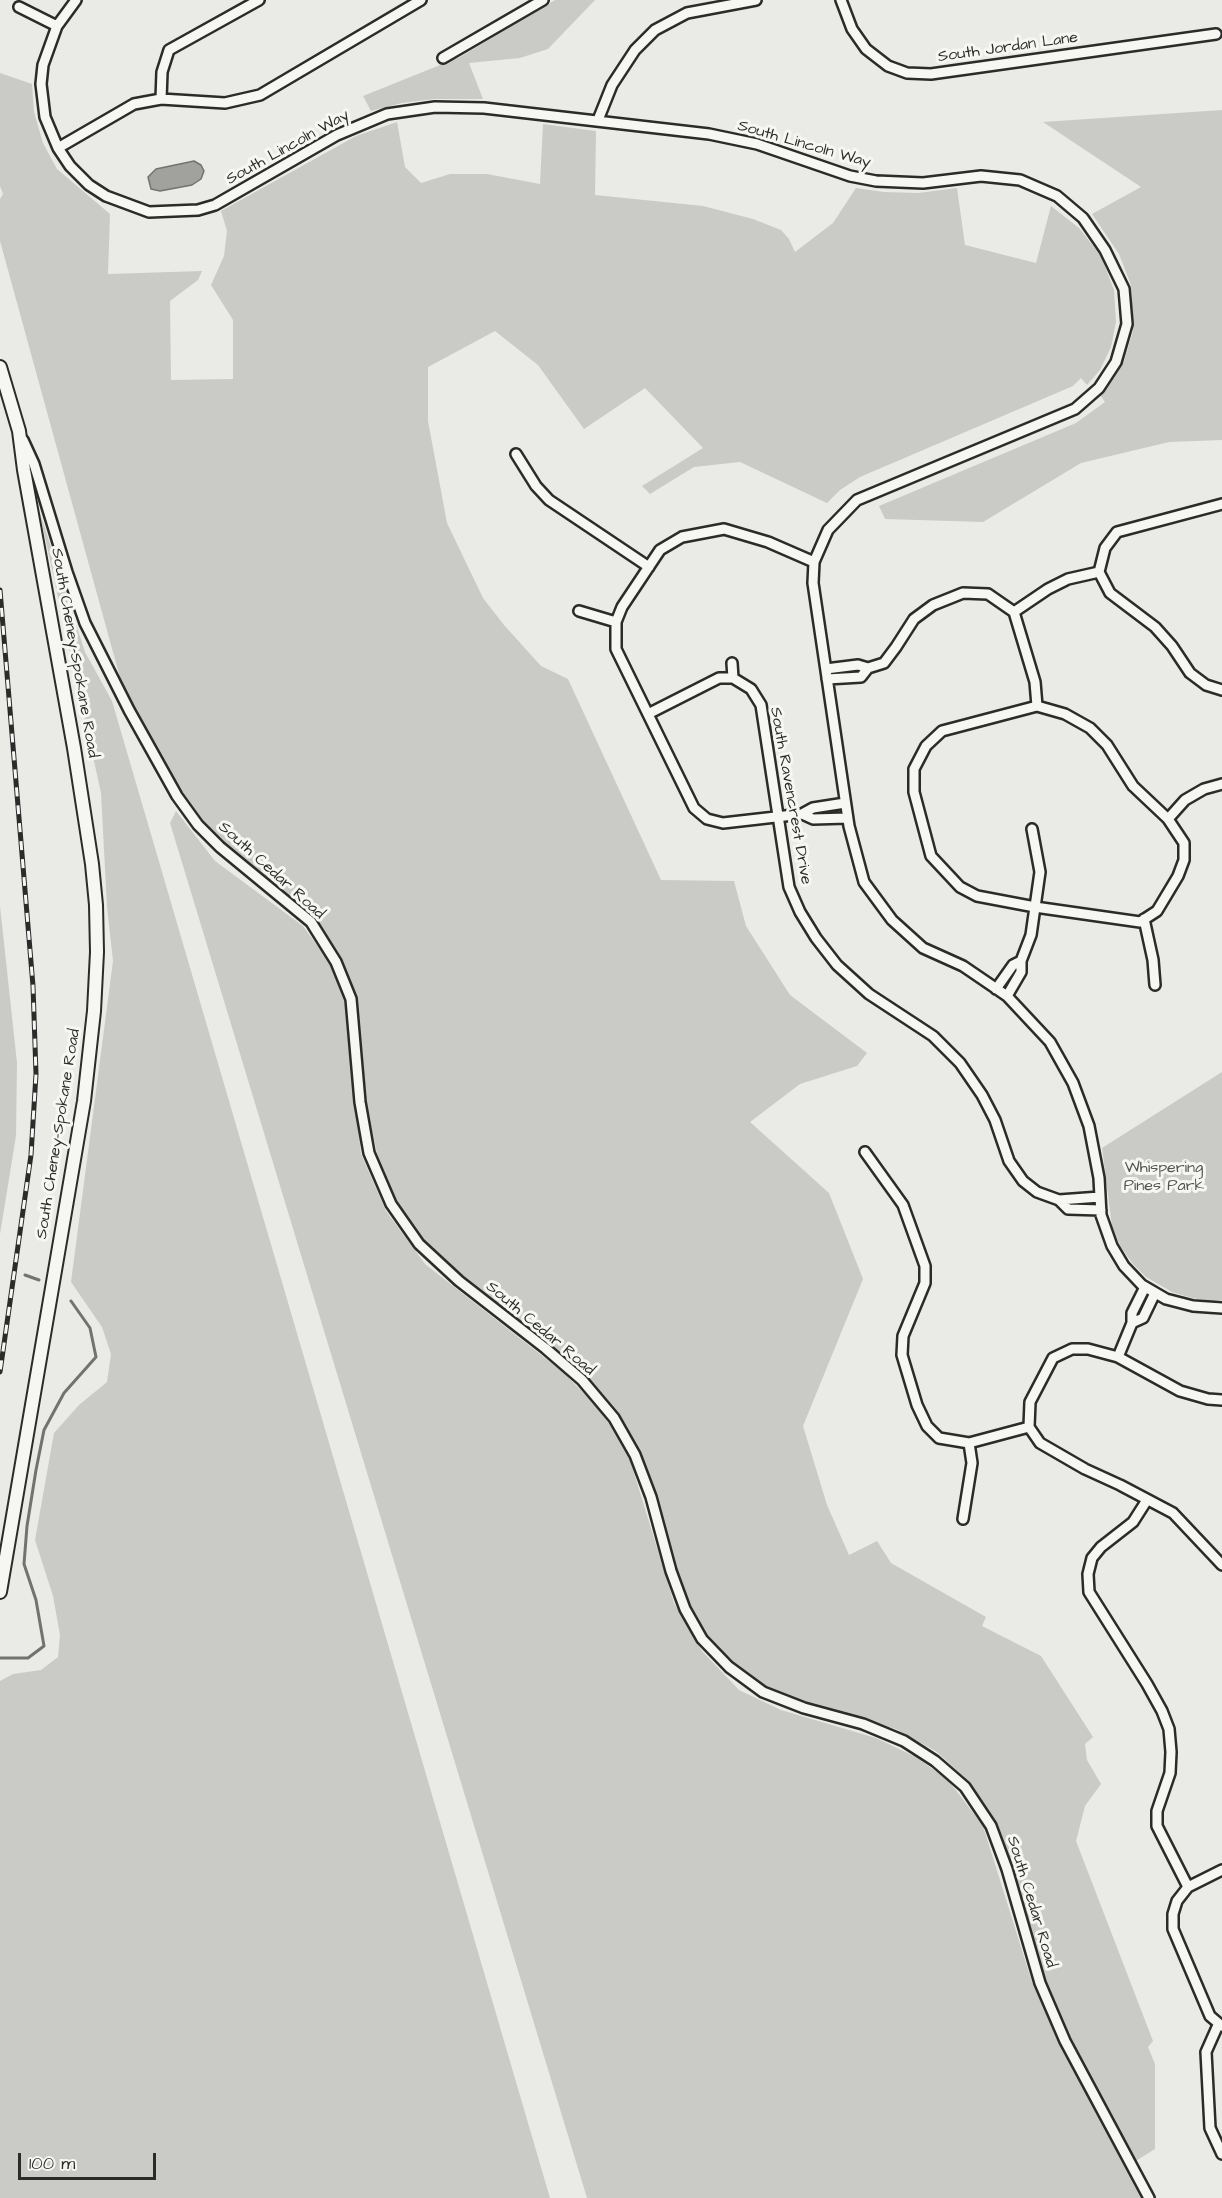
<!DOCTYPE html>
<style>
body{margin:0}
#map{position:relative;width:1222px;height:2198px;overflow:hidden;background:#eaeae6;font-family:"Architects Daughter",sans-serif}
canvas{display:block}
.scale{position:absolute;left:18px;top:2153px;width:138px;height:27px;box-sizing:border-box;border:3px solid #2b2b2b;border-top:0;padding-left:8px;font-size:18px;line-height:21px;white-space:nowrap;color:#2b2b2b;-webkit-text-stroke:4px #f6f6f2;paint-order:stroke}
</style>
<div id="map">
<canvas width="1222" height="2198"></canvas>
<div class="scale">100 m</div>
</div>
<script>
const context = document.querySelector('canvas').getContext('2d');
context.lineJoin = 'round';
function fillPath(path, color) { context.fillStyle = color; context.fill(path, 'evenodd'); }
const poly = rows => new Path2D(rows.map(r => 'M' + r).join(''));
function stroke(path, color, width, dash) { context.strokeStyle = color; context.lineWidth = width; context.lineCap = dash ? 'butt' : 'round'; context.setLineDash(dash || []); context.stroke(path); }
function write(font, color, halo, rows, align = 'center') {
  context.font = font + ' "Architects Daughter",sans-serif'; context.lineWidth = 6; context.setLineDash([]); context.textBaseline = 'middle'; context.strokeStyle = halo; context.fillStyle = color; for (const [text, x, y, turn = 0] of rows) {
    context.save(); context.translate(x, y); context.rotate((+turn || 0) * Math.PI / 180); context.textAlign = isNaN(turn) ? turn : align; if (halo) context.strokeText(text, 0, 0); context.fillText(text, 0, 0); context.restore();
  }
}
fillPath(poly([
 [555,0,595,0,548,49,520,58,469,63,483,99,434,99,402,103,371,111,363,96,460,57],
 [0,73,32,84,34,112,43,143,57,169,110,214,108,274,202,271,198,280,170,301,171,380,233,379,233,320,211,285,224,256,227,231,221,211,356,136,397,122,405,167,421,183,450,174,487,174,540,184,543,124,596,131,595,195,703,206,753,219,781,230,789,239,795,252,833,223,856,188,884,192,918,193,957,188,965,245,1036,263,1051,206,1079,228,1101,256,1114,290,1116,322,1111,347,1100,370,1087,385,1081,378,1073,386,860,477,840,490,827,503,740,462,694,467,650,494,642,486,703,448,645,388,584,429,538,365,495,331,428,367,428,421,447,523,483,598,504,625,541,666,568,679,661,880,734,881,746,926,790,995,867,1053,857,1066,800,1084,750,1122,829,1193,863,1279,803,1426,827,1505,849,1555,877,1541,891,1563,986,1617,982,1626,1041,1656,1093,1737,1085,1744,1087,1760,1101,1784,1085,1806,1076,1841,1153,2041,1148,2047,1155,2064,1155,2149,1134,2162,1068,2033,1047,1984,1011,1861,998,1825,971,1784,937,1752,896,1729,799,1701,763,1687,730,1663,707,1635,690,1608,677,1573,647,1468,627,1428,599,1390,562,1353,436,1257,404,1216,380,1167,367,1107,358,1008,341,960,313,920,224,848,201,824,174,781,122,685,0,241,0,199,3,194,0,186],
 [1222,110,1222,440,1169,442,1081,463,983,522,885,519,879,506,1076,423,1105,402,1100,395,1124,361,1133,331,1131,285,1119,254,1092,214,1141,187,1043,122],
 [39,510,85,652,112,701,550,2198,0,2198,0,1681,13,1674,41,1670,58,1657,60,1635,53,1596,35,1540,54,1433,79,1405,107,1382,111,1354,102,1327,71,1282,113,961,107,907,101,793],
 [176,811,215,861,303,926,329,962,345,1003,361,1154,386,1211,425,1264,563,1372,602,1412,630,1460,674,1603,702,1651,739,1690,781,1710,876,1738,916,1757,949,1781,983,1826,1032,1982,1057,2037,1143,2198,587,2198,170,823],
 [0,906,17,1063,16,1136,0,1234],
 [1222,1072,1222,1300,1212,1301,1192,1298,1172,1292,1146,1277,1133,1264,1120,1246,1112,1226,1102,1148]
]), '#cacac7');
const water = poly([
 [194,161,201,165,204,171,201,179,192,185,160,191,151,189,148,177,156,169,194,161]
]);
fillPath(water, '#a1a19e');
stroke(water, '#727270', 1.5);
stroke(poly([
 [25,1275,39,1280],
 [0,1658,28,1658,44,1646,36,1600,24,1564,27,1526,36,1470,44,1430,64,1393,96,1357,90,1328,71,1301]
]), '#727270', 3);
const minor = poly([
 [76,0,57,26,43,65,41,84,45,117,58,148,70,166,89,185,106,196,149,212,198,210,215,205,337,135,387,114,435,107,484,108,709,134,757,144,850,176,876,181,923,183,981,176,1020,180,1057,196,1083,218,1105,250,1124,289,1127,324,1116,362,1099,388,1075,409,857,500,828,530,814,562,813,583,849,826,864,882,892,920,923,948,963,966,1007,996,1050,1042,1073,1083,1089,1126,1099,1178,1101,1215,1112,1246,1124,1266,1142,1285,1166,1299,1193,1306,1222,1308],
 [841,0,852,29,866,49,888,66,907,73,931,74,1216,34],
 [19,7,57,26],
 [443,58,543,0],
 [161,99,162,72,169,50,259,0],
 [598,120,612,85,635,50,655,30,687,13,756,0],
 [58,148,134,104,161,99,225,103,260,95,421,0],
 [23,440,34,464,67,572,85,623,129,710,177,796,198,825,220,847,311,922,336,962,351,999,360,1102,369,1153,391,1204,419,1244,459,1281,545,1348,582,1380,614,1418,635,1455,651,1497,671,1571,685,1609,702,1639,729,1667,763,1692,804,1708,863,1724,904,1741,935,1761,965,1787,991,1826,1007,1869,1040,1983,1065,2041,1149,2198],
 [516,454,536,486,549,500,649,567],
 [814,562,768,542,724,529,682,537,660,550,622,607,616,622,616,649,694,808,707,819,723,823,802,814,813,808,845,803],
 [1099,572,1110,593,1155,627,1172,646,1190,673,1206,685,1222,690],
 [1099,572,1105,548,1117,532,1222,504],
 [579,611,616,622],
 [1014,612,1048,589,1068,579,1099,572],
 [732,663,733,678],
 [826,669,858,665,868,668],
 [827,679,861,677,868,668,884,663,896,647,914,619,933,605,963,593,988,594,1014,612,1035,682,1037,706],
 [1037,706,1065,714,1090,728,1107,745,1133,786,1168,819,1184,843,1184,860,1178,876,1157,911,1140,922,1035,907,977,896,960,887,931,856,914,792,914,769,926,746,942,731,1037,706],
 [648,714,719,678,733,678,751,689,761,705,789,887,800,912,816,938,837,965,869,994,933,1036,960,1063,982,1095,995,1120,1009,1161,1023,1181,1037,1192,1059,1200,1068,1209,1101,1210],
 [802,814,813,819,847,818],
 [1168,819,1185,800,1204,789,1222,784],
 [1144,919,1153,960,1155,985],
 [996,989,1013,965,1021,961],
 [1007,996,1021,972,1021,961,1031,935,1040,872,1032,829],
 [865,1152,903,1205,925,1266,925,1283,903,1336,902,1355,917,1405,927,1426,939,1438,969,1443,1029,1427],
 [1059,1200,1100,1197],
 [1132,1323,1143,1318,1155,1293],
 [1118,1357,1132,1323,1132,1313,1145,1287],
 [1029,1427,1030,1402,1053,1358,1072,1349,1088,1349,1118,1357,1180,1391,1208,1399,1222,1400],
 [1029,1427,1040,1443,1085,1469,1120,1485,1173,1513,1222,1565],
 [1147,1500,1133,1522,1101,1547,1092,1558,1088,1574,1089,1592,1147,1684,1162,1711,1169,1729,1171,1752,1170,1773,1157,1811,1157,1826,1188,1887],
 [963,1519,972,1463,969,1443],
 [1222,1870,1188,1887,1177,1901,1173,1914,1173,1929,1210,2016,1222,2026],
 [1218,2025,1206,2052,1210,2128,1222,2154]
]);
const major = poly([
 [0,367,19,431,24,470,74,748,92,864,96,905,97,952,94,1011,84,1101,0,1592]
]);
stroke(minor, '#2b2b2b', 14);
stroke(major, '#2b2b2b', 16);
stroke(minor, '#f6f6f2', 9);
stroke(major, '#f6f6f2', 12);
const rail = poly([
 [0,590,33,986,36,1074,31,1155,0,1372]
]);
stroke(rail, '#2b2b2b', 5);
stroke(rail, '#f6f6f2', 3, [9]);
write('16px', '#2b2b2b', '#f6f6f2', [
 ["South Jordan Lane",1008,48,-8],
 ["South Lincoln Way",804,145,16],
 ["South Lincoln Way",288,148,-29],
 ["South Cheney-Spokane Road",74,653,80],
 ["South Ravencrest Drive",790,796,80],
 ["South Cedar Road",271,871,42],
 ["South Cheney-Spokane Road",59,1134,-81],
 ["South Cedar Road",540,1329,40],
 ["South Cedar Road",1031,1902,73]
]);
write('16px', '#535352', '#f6f6f2', [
 ["Whispering",1164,1169],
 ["Pines Park",1164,1187]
]);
</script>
